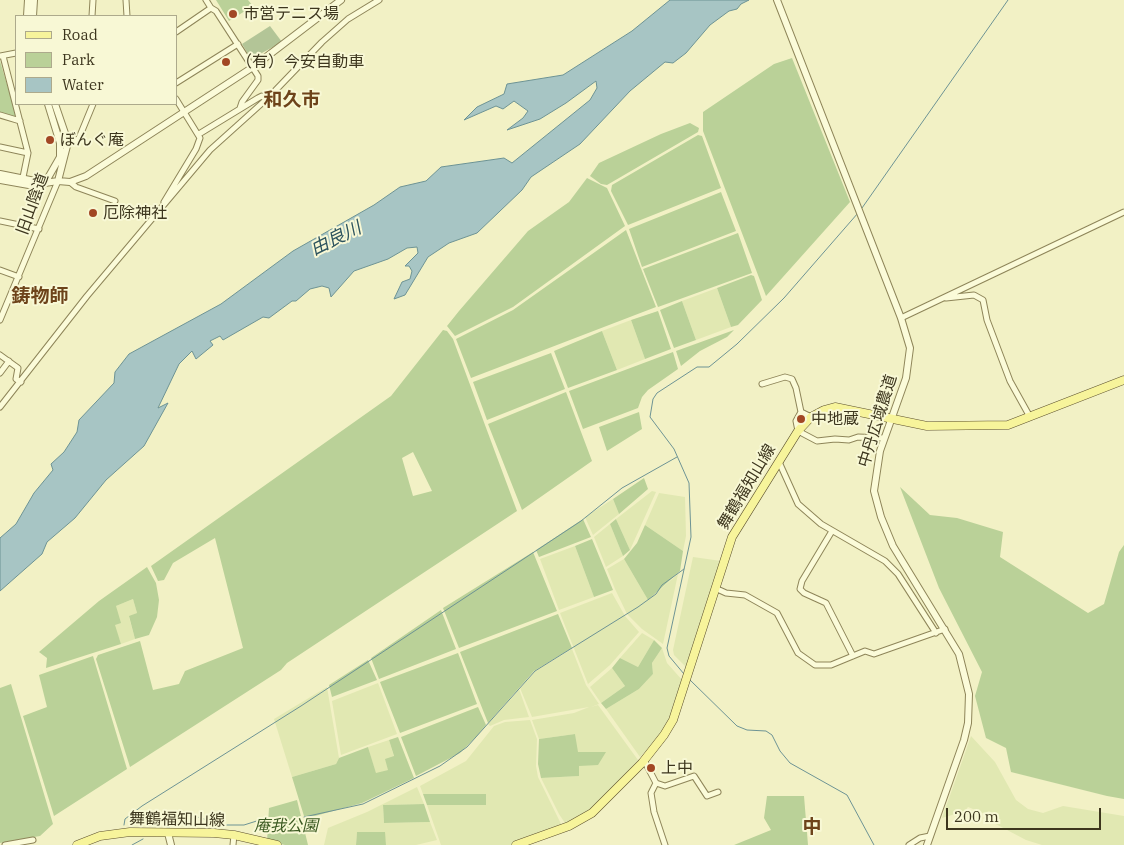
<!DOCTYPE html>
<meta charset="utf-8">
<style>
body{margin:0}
#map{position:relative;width:1124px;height:845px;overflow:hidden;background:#f2f1c5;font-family:"IBM Plex Serif",serif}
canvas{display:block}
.legend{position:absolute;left:15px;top:15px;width:162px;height:90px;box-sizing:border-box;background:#f8f8d5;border:1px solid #adaa8c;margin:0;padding:6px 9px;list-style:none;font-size:15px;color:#3d361e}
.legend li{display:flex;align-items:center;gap:10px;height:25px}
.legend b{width:25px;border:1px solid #adaa8c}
.scale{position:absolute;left:946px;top:808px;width:155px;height:22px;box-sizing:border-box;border:2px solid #3d361e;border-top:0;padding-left:6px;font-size:15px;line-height:18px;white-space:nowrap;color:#3d361e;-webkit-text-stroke:4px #f8f8d5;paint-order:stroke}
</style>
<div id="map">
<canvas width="1124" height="845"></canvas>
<ul class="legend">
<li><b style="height:6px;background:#f7f49b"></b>Road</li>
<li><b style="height:14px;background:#bad198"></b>Park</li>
<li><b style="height:14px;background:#a7c5c4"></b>Water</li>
</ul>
<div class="scale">200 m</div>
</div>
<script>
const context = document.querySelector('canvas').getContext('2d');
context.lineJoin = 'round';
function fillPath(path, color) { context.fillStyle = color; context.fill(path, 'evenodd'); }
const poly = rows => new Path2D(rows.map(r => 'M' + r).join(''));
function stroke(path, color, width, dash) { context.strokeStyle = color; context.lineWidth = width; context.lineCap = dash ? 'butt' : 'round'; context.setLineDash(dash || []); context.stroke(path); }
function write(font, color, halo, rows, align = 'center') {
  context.font = font + ' "IBM Plex Serif","Noto Sans JP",serif'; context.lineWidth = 4; context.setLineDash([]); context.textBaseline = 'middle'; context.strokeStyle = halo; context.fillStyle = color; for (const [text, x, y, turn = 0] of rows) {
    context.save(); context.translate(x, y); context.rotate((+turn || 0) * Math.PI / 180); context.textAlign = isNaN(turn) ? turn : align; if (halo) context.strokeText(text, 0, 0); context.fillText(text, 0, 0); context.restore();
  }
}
fillPath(poly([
 [717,288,731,327,696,340,682,301],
 [631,320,645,359,617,370,602,331],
 [652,491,656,492,630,550,616,519],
 [659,493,685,497,686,536,683,551,645,525],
 [613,499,619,514,593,535,585,517],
 [610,524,623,556,606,567,594,537],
 [575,546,594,597,559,610,540,559],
 [693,557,721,561,686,667,674,655,673,650],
 [624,559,648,600,678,574,663,644,642,629,627,614,615,589,607,569],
 [612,593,625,616,639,632,610,665,588,684,560,613],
 [133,599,137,613,129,617,135,639,121,644,114,625,116,606],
 [642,633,654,640,638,667,620,658],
 [662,648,667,663,683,681,673,713,665,730,640,757,606,709,639,689,653,674,652,663],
 [572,649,586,685,599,704,591,707,598,705,638,760,594,807,568,823,565,823,559,814,541,778,578,776,575,734,539,739,532,720,574,713,589,707,532,717,520,688,535,671],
 [612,668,625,686,601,703,590,687],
 [378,683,397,734,341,755,332,701],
 [327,687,339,758,336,764,292,777,274,719],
 [519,689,529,717,504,720,490,726,488,724],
 [530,720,537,739,536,766,538,777,562,826,510,845,441,845,427,805,485,805,486,794,423,794,420,786,466,761,494,726,505,722],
 [971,736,995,762,1016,800,1028,809,1043,813,1063,806,1124,816,1124,845,1042,845,1026,840,992,822,990,816,968,807,965,811,942,818],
 [389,740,394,757,388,770,376,774,368,747],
 [417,787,424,804,383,805,384,823,430,822,437,840,416,845,386,845,384,832,357,832,356,845,324,845,328,828,367,812]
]), '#e1e8b2');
fillPath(poly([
 [216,0,248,0,253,6,229,21],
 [792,58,850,202,766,296,703,131,703,112,774,64],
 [0,61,16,115,14,118,0,113],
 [690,123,699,128,698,132,607,185,601,184,590,176,599,163,661,134],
 [698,135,702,136,721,188,628,225,611,191,612,185],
 [587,178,607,188,625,226,513,307,455,336,447,326,459,311,528,231,569,202],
 [721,192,736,231,642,267,629,229],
 [626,230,656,307,471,378,456,339,513,310],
 [738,233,752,273,658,307,643,269],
 [751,275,754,276,762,300,738,325,731,327,717,288],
 [682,301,696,340,674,348,660,310],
 [658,311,671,349,645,359,631,320],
 [443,330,447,331,453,339,517,511,287,663,281,670,130,767,96,659,98,655,140,641,153,690,179,684,185,671,243,648,215,538,173,563,164,580,158,581,151,566,391,396],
 [413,452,432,491,413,496,402,458],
 [734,330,727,337,700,351,681,366,676,351],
 [602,331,617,370,568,388,554,351],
 [673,352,678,369,648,390,642,397,638,408,583,429,569,391],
 [551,353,565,389,487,420,473,382],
 [566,392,592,461,522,510,488,424],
 [639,412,642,429,607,451,599,427],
 [644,478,648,489,619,514,613,499],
 [900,487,930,515,957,518,1003,532,1000,557,1088,613,1104,604,1119,552,1124,545,1124,799,1107,796,1011,772,1006,748,986,738,975,696,982,672,939,588],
 [583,519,591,537,539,557,536,550],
 [616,519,630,550,623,556,610,524],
 [645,525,683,551,680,571,648,600,624,559,637,543],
 [592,539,613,590,594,597,575,546],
 [533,552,557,611,459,648,443,608],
 [147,567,156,583,159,600,157,617,149,635,135,639,129,616,137,613,133,599,116,606,121,623,115,625,121,644,46,668,47,658,39,652,99,601],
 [441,610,456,649,379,679,371,658],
 [558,614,572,648,534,671,488,723,460,652],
 [654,640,662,648,652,663,653,674,639,689,606,709,601,703,625,686,612,668,620,658,638,667],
 [458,653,477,704,400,733,380,682],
 [93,656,127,769,54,816,23,716,47,707,39,675],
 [368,660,377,680,332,697,329,685],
 [11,684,53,824,40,836,0,843,0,688],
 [478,707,486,725,477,736,460,753,416,776,401,737],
 [575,734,578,752,606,752,598,765,579,766,579,776,541,778,538,764,539,739],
 [398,737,414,778,362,803,315,816,304,816,292,777,336,764,339,758,368,747,376,773,388,770,385,759,394,756,389,740],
 [423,794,486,794,486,805,427,805],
 [767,796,804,796,808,845,734,845,771,830,764,818],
 [297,800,308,845,285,845,267,841,269,808],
 [424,804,430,822,384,823,383,805],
 [357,832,385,832,386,845,356,845]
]), '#bad198');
fillPath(poly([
 [270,26,282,42,251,59,242,44]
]), '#b3c597');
const water = poly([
 [670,0,749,0,741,4,737,9,729,11,710,25,686,53,673,63,665,62,630,91,580,144,531,177,522,190,477,233,449,243,428,257,405,295,394,299,402,282,410,279,412,271,409,266,405,266,418,253,417,247,407,248,388,259,354,271,331,297,329,288,322,286,310,289,296,301,292,301,269,318,263,317,223,340,220,336,210,341,213,345,196,359,192,351,179,364,158,408,168,403,144,446,106,480,75,518,47,542,42,554,0,591,0,538,16,524,34,493,53,470,51,464,64,452,77,432,79,420,114,383,115,372,129,354,221,304,293,251,374,205,400,187,426,181,441,167,504,158,512,163,590,100,597,88,596,81,566,103,540,119,507,130,523,118,528,111,514,101,503,109,496,106,464,120,477,107,504,94,507,84,563,75,632,31,670,0]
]);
fillPath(water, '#a7c5c4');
stroke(water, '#6d9394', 1);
stroke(poly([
 [862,208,1008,0],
 [684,674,669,656,667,648,691,537,689,483,674,449,650,417,653,399,657,393,697,367,709,367,737,344,784,298,858,213],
 [690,680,737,726,747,730,766,731,772,735,780,751,790,763,847,795,874,845],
 [304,817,363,804,440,766,467,747,535,671,638,607,656,594,662,585,684,569],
 [124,825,125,819,142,806,301,706,581,521,622,488,677,457],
 [167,828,194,816,224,825,244,825,263,819],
 [132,845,143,839]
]), '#6d9394', 1);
const minor = poly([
 [126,0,127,16],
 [206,0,211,8,216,11,258,76,258,80,242,102,240,108],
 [92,16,93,0],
 [176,32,211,8],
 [0,56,16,53],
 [3,56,28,153,22,182],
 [176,83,238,44],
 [0,115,20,121],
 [199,134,258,98,262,96,266,99],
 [66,142,75,142,79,138,93,104],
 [0,147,28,153],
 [70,182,76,187,115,201],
 [164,202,196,149,200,138,176,99],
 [0,221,39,229],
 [0,270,19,277],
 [946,298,974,295,983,300,987,320,1010,381,1030,417],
 [901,318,1124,212],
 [0,320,58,181],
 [0,355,18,368,16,379,21,382],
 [0,373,9,361],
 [762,384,785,377,792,379,796,388,801,412,811,417],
 [0,407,87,296,210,150,270,96,322,42,348,19,379,0],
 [801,412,796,421,798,431,817,441,835,439,849,440,858,437,884,438],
 [779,462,798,504,821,524,885,561,898,574,936,633],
 [832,531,802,581,800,589,804,593,826,603,853,656],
 [715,588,726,593,745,595,777,613,798,653,815,665,831,665,865,651,874,654,945,629],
 [644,760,656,783,665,786,694,776,707,796,718,792],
 [656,783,651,793,654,812,665,845],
 [5,845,33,840],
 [233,845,234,835],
 [909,845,920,838,930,836]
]);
const tertiary = poly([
 [777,0,901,318,910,348,906,378,880,451,874,491,881,517,893,546,959,654,969,694,968,723,964,740,927,845],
 [27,16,28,0],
 [33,16,34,0],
 [55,104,68,142,58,181],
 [0,174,45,183],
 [0,180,40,187,45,183,58,181,70,182,86,176,253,67,341,0],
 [45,183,60,157,60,143,48,104],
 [168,833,171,845]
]);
const primary = poly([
 [77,845,100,836,130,832,214,833,234,835,277,845],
 [516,845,569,826,592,813,642,763,664,735,673,720,732,537,798,431,811,417,824,410,835,407,927,426,1008,425,1124,380]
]);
stroke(minor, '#8e8559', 7);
stroke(tertiary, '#8e8559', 8);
stroke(primary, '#5c502e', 9);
stroke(minor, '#fbfbd9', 5);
stroke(tertiary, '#fbfbd9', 6);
stroke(primary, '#f7f49b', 8);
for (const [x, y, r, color] of [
 [233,14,5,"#a24724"],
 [226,62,5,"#a24724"],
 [50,140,5,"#a24724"],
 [93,213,5,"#a24724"],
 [801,419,5,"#a24724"],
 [651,768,5,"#a24724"]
]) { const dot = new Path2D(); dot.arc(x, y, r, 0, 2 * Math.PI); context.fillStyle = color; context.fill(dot); stroke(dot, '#f8f8d5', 2); }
write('16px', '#3d361e', '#f8f8d5', [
 ["市営テニス場",243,14],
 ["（有）今安自動車",236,62],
 ["ぼんぐ庵",60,140],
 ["厄除神社",103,213],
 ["中地蔵",811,419],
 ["上中",661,768]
], 'left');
write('16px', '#3d361e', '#f8f8d5', [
 ["旧山陰道",33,204,-70],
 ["中丹広域農道",878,421,-73],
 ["舞鶴福知山線",747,487,-59],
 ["舞鶴福知山線",177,820,1]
]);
write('italic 16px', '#3d5b23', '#f8f8d5', [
 ["庵我公園",286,826]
]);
write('italic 18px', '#2c535e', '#f8f8d5', [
 ["由良川",336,239,-26]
]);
write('bold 19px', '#6d431a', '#f8f8d5', [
 ["和久市",292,101],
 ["鋳物師",40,297],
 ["中",812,828]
]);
</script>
